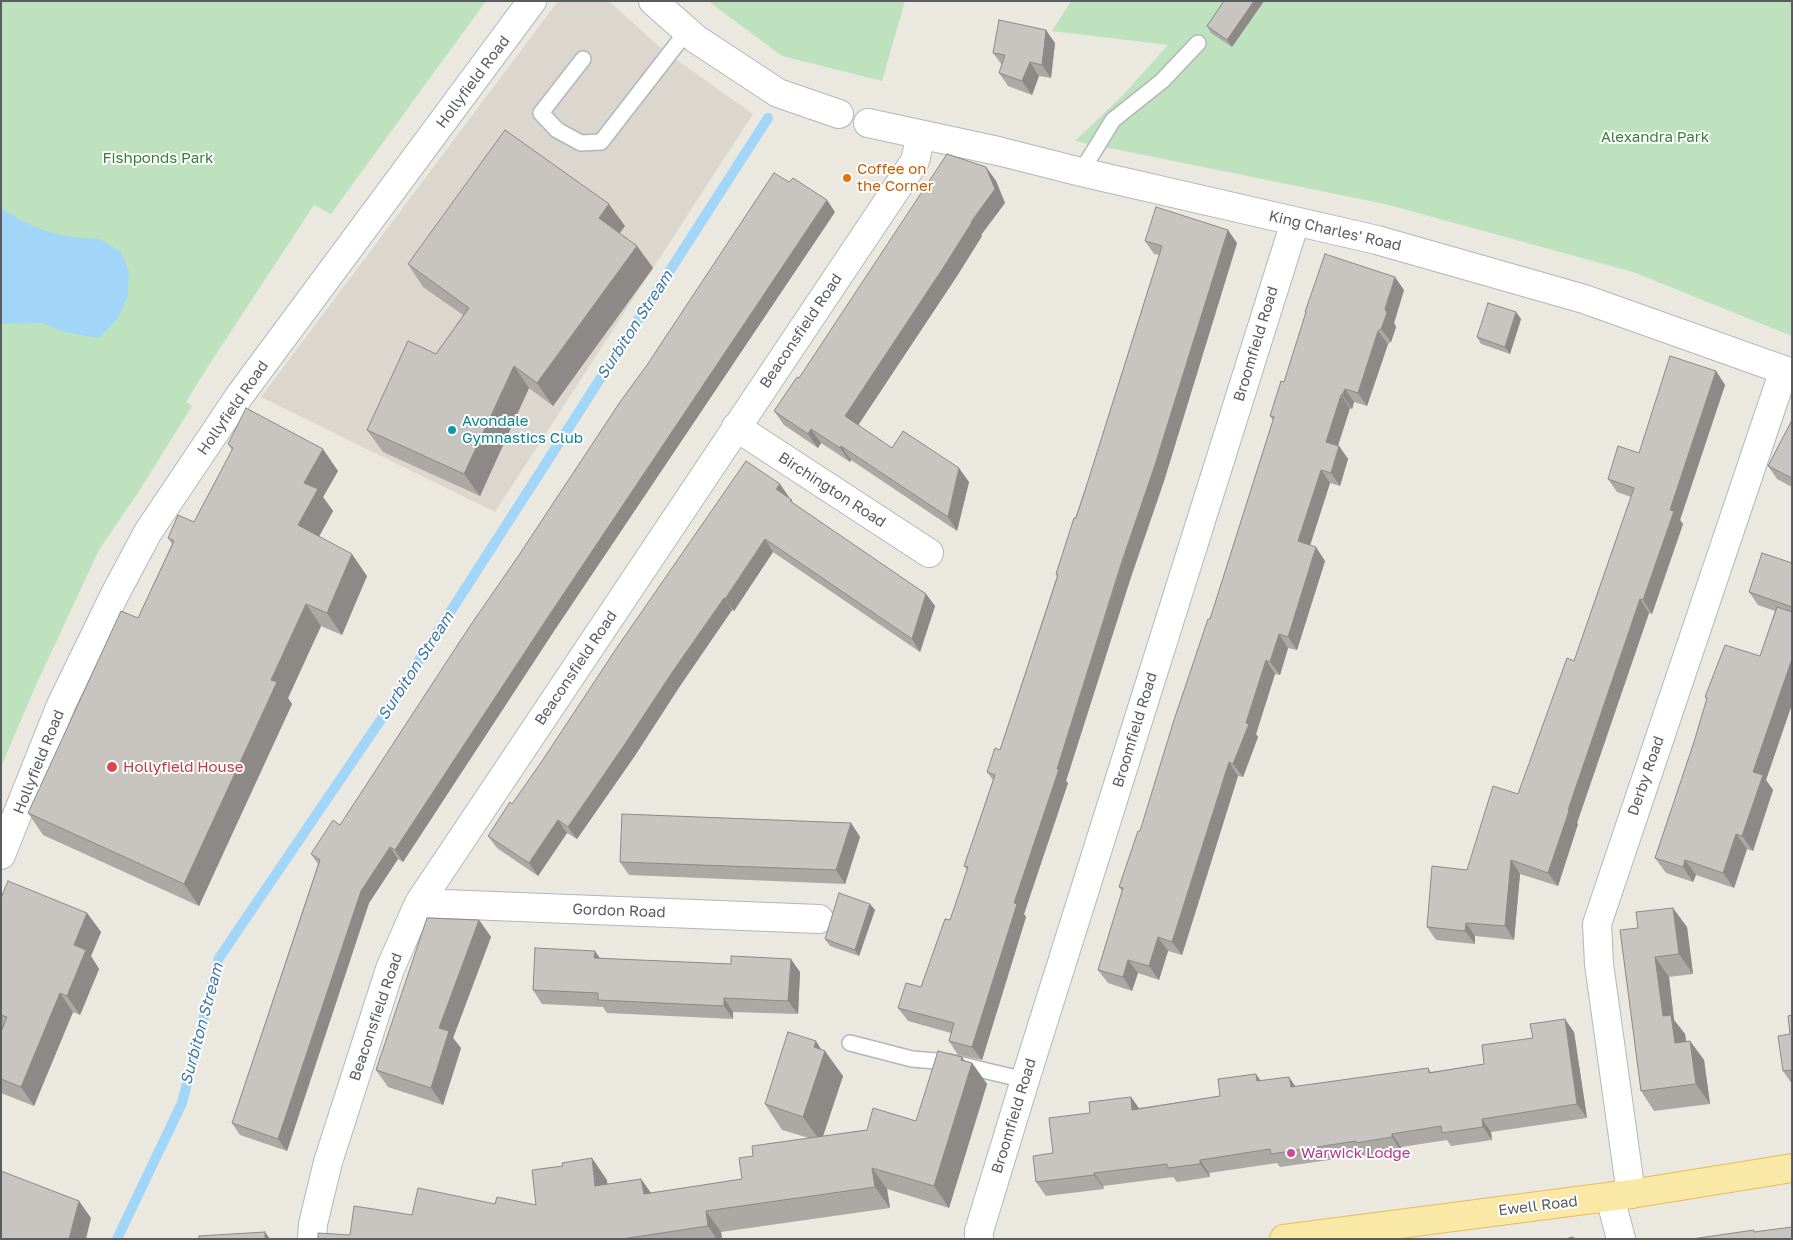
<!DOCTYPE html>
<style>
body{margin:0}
#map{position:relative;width:1793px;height:1240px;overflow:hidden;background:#ebe8e0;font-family:"Golos Text",sans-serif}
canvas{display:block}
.frame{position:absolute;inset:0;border:2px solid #595c60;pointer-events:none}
</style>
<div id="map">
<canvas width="1793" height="1240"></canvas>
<div class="frame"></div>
</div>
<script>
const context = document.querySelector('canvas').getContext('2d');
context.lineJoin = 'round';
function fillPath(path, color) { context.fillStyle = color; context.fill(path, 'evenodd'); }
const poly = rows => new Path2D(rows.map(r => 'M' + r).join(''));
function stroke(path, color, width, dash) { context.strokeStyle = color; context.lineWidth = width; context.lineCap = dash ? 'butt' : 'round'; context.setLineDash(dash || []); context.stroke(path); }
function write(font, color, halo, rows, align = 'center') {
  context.font = font + ' "Golos Text",sans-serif'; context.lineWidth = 4; context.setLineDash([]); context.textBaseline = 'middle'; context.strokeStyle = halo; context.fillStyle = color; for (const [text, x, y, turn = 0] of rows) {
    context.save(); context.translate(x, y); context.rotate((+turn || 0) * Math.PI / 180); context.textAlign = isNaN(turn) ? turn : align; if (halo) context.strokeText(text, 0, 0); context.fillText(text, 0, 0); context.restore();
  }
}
fillPath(poly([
 [558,1,609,1,664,51,753,114,495,512,261,397]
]), '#dbd7ce');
fillPath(poly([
 [1,1,486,1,331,214,314,205,205,371,186,402,192,406,141,488,99,550,36,685,1,767],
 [708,1,905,1,882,81,782,56],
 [1071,1,1792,1,1792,336,1633,272,1385,204,1075,141,1125,93,1168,45,1052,31]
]), '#bee2bd');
fillPath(poly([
 [1,208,24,222,46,231,70,237,100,239,121,252,129,272,128,295,118,318,99,338,64,332,42,323,1,324]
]), '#a1d6f9');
stroke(poly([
 [117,1239,182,1103,219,958,382,718,768,118]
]), '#a1d6f9', 10);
const lane = poly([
 [583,59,541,113,557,130,581,143,601,142,687,31],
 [1081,172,1113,120,1162,81,1198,43],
 [850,1043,912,1059,949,1062,1025,1080]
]);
const street = poly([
 [653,1,696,39,778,93,839,114],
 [868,123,998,151,1081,172,1377,240,1584,299,1792,373],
 [736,427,929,553],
 [419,903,819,919],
 [1631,1194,1599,964,1597,924,1784,370],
 [1610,1197,1621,1239],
 [312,1239,313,1224,328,1162,390,969,419,903,915,161,921,135],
 [979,1239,979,1231,1025,1080,1295,222]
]);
const secondary = poly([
 [1,855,61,705,115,594,148,532,240,395,532,1]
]);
const primary = poly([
 [1284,1239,1631,1194,1792,1168]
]);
stroke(lane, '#b3b6ba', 18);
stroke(street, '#b3b6ba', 30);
stroke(secondary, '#b4b7bc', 30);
stroke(primary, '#e8bb5b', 30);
stroke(lane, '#fff', 15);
stroke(street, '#fff', 28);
stroke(secondary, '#fff', 28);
stroke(primary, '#fae9a6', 28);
fillPath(poly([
 [1224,1,1264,1,1232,47,1211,33,1207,26],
 [1055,43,1051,78,1039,76,1032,95,1008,86,999,73,1002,65,993,53],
 [986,167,996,181,1005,203,981,235,982,236,957,276,858,425,892,448,969,482,957,531,851,460,850,462,821,443,818,448,784,425,774,411,799,378],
 [835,212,554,631,403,862,398,859,369,903,287,1151,240,1135,232,1123,318,864,311,854,340,825],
 [625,226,619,233,637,246,653,268,553,406,529,388,480,496,383,452,367,430,436,354,463,315,423,287,408,264],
 [1145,241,1237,243,1164,481,1131,577,1066,781,1068,783,1024,914,1026,917,982,1060,958,1055,949,1041,951,1033,908,1021,898,1008,921,987,950,920,967,870,964,866,993,780,987,772,1000,750,1057,576,1056,574,1089,478,1159,255,1154,254],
 [1404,290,1394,323,1396,327,1391,342,1388,344,1367,406,1354,402,1352,409,1350,408,1338,445,1339,446,1348,459,1340,486,1330,483,1310,545,1325,561,1297,650,1288,648,1280,675,1275,674,1256,734,1258,737,1243,777,1238,776,1182,955,1168,951,1159,980,1138,973,1132,991,1108,983,1098,970,1122,891,1119,887,1140,831,1210,619,1273,420,1270,416,1284,382,1306,313,1305,312],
 [1516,312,1521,319,1510,354,1481,344,1477,337],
 [1716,371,1725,385,1680,520,1683,524,1652,614,1649,613,1577,823,1578,824,1558,886,1520,874,1514,940,1475,936,1475,944,1436,940,1427,927,1518,794,1574,661,1631,497,1617,492,1608,479,1639,453],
 [1792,420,1792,487,1777,479,1768,466],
 [228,444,338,471,323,497,333,511,319,537,367,576,342,635,321,626,288,698,292,704,199,906,43,835,28,813,138,618,172,544,168,538,194,522,232,450],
 [788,497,795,505,926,594,935,606,920,652,773,552,734,611,732,610,680,686,634,757,577,839,567,833,538,876,497,848,488,836,512,804,789,497],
 [1792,563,1792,704,1766,780,1773,790,1753,851,1747,849,1734,888,1696,875,1693,882,1666,873,1655,858,1694,742,1707,700,1705,697,1760,656,1775,611,1758,605,1749,592],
 [851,823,860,837,845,884,629,875,620,862],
 [1,898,87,913,101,932,91,956,99,969,80,1015,73,1012,34,1106,1,1093,1,1032,2,1029,1,1029],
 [870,904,875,910,859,956,830,946,825,939],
 [479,920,491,937,453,1038,461,1048,443,1105,388,1087,376,1070],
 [1687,927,1693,974,1669,977,1674,1020,1685,1034,1686,1041,1690,1041,1704,1060,1710,1104,1654,1111,1641,1091,1620,930],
 [599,958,800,972,798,1014,733,1012,733,1019,607,1013,603,1007,542,1004,533,990],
 [1792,1015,1792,1084,1783,1071,1790,1034],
 [1574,1032,1587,1118,1491,1132,1492,1140,1451,1146,1447,1140,1401,1147,1401,1151,1365,1156,1364,1155,1280,1167,1277,1163,1209,1173,1210,1177,1177,1182,1173,1177,1103,1186,1104,1189,1046,1196,1036,1182,1053,1153,1090,1113,1131,1097,1139,1108,1220,1096,1261,1081,1296,1087,1428,1068,1431,1072,1484,1064],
 [821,1049,843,1076,823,1136,867,1130,916,1121,964,1060,972,1063,987,1084,949,1208,887,1189,890,1208,721,1232,722,1239,318,1239,350,1235,412,1215,495,1204,536,1205,607,1180,607,1184,641,1179,651,1193,742,1179,753,1156,809,1138,782,1130,765,1104]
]), '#aca9a4');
fillPath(poly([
 [1254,1,1264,1,1232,47,1227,40],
 [1046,30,1055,43,1051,78,1042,65],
 [1030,62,1039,76,1032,95,1022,81],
 [986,167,996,181,1005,203,981,235,982,236,957,276,855,430,845,416,971,222],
 [827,200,835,212,554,631,403,862,395,850,546,620],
 [609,204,625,226,614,241,599,218],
 [1228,230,1237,243,1164,481,1131,577,1066,781,1068,783,1024,914,1026,917,982,1060,972,1047,1014,903],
 [637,246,653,268,553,406,537,383],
 [1395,277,1404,290,1394,323,1396,327,1391,342,1381,329,1385,309],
 [1516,312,1521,319,1510,354,1505,347],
 [1378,331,1388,344,1367,406,1358,393],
 [514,366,529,388,480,496,464,474],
 [1716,371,1725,385,1680,520,1683,524,1652,614,1643,600,1670,510],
 [1345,389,1354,402,1352,409,1342,395],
 [1341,395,1350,408,1335,455,1326,442],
 [811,429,821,443,818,448,808,434],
 [841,446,851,460,850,462,840,448],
 [1339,446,1348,459,1340,486,1331,473],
 [323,449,338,471,323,497,333,511,313,547,298,525,304,483],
 [959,468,969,482,957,531,948,517],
 [1321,470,1330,483,1307,555,1298,541],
 [780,484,789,497,785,501,776,489],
 [765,539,773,552,734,611,725,599],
 [1316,547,1325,561,1297,650,1288,637],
 [352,554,367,576,342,635,327,613],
 [926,594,935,606,920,652,912,639],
 [724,598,732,610,680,686,634,757,577,839,568,827,671,674],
 [1640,599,1649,613,1577,823,1578,824,1558,886,1548,873,1568,810],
 [306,604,321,626,288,698,292,704,199,906,184,884,271,680],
 [1279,634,1288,648,1280,675,1270,662],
 [1791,659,1792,704,1766,780,1773,790,1753,851,1742,836,1753,772],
 [1266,660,1275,674,1256,734,1258,737,1243,777,1233,764],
 [1229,762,1238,776,1182,955,1172,942],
 [558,820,567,833,538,876,529,863],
 [851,823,860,837,845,884,836,870],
 [1736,834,1747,849,1734,888,1723,873],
 [390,847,398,859,369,903,287,1151,278,1139,361,891],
 [1511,860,1520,874,1514,940,1505,926],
 [1685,860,1696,875,1693,882,1683,867],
 [870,904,875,910,859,956,855,950],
 [1673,908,1687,927,1693,974,1679,954],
 [87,913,101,932,91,956,99,969,80,1015,67,996,74,945],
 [479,920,491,937,453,1038,461,1048,443,1105,431,1088,439,1028],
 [1466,923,1475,936,1475,944,1465,931],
 [1158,937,1168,951,1159,980,1149,966],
 [595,951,604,964,594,958],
 [1655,957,1669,977,1674,1020,1685,1034,1689,1062,1675,1043,1663,1016],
 [791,959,800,972,798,1014,788,1001],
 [1128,960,1138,973,1132,991,1123,977],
 [60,993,73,1012,34,1106,21,1087],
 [724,998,733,1012,733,1019,724,1006],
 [1565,1019,1574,1032,1587,1118,1577,1104],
 [816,1041,824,1054,825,1051,843,1076,821,1142,803,1117,814,1047],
 [1690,1041,1704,1060,1710,1104,1696,1084],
 [962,1057,970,1069,972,1063,987,1084,949,1208,934,1186],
 [1256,1074,1265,1087,1257,1081],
 [1289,1077,1298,1090,1291,1087],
 [1131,1097,1140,1110,1132,1110],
 [1482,1119,1491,1132,1492,1140,1483,1127],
 [1392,1134,1401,1147,1401,1151,1392,1137],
 [592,1158,607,1180,610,1207,595,1186],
 [1200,1160,1209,1173,1210,1177,1200,1164],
 [872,1168,887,1189,890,1208,875,1187],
 [1094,1173,1103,1186,1104,1189,1094,1175],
 [641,1179,656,1200,644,1194],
 [79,1201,91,1218,86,1239,69,1239],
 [706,1211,721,1232,722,1239,717,1239,708,1226],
 [265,1232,270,1239,265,1239]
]), '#8c8986');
const building = poly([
 [1224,1,1254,1,1227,40,1207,26,1224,1],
 [999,20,1046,30,1042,65,1030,62,1022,81,999,73,1005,55,993,53,999,20],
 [505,130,609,204,599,218,637,246,537,383,514,366,464,474,367,430,408,341,436,354,469,308,408,264,505,130],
 [947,154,986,167,995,189,971,222,972,222,947,262,845,416,892,448,903,431,959,468,948,517,841,446,840,448,811,429,808,434,774,411,797,377,799,378,947,154],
 [774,173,789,182,793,178,827,200,546,620,395,850,390,847,361,891,278,1139,232,1123,320,860,311,854,333,820,340,825,470,626,517,558,620,402,647,365,774,173],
 [1156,207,1228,230,1154,468,1121,564,1057,769,1059,769,1014,903,1017,904,972,1047,949,1041,954,1023,898,1008,906,983,921,987,945,919,950,920,968,867,964,866,995,775,987,772,995,748,1000,750,1058,575,1056,574,1074,518,1076,518,1089,478,1162,246,1145,241,1156,207],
 [1325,254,1395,277,1385,309,1387,313,1381,329,1378,331,1358,393,1345,389,1342,395,1341,395,1326,442,1339,446,1331,473,1321,470,1298,541,1316,547,1288,637,1279,634,1270,662,1266,660,1246,723,1249,724,1233,764,1229,762,1172,942,1158,937,1149,966,1128,960,1123,977,1098,970,1123,888,1119,887,1138,831,1140,831,1174,720,1208,619,1210,619,1274,417,1270,416,1281,381,1284,382,1306,312,1305,312,1325,254],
 [1488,303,1516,312,1505,347,1477,337,1488,303],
 [1670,356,1716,371,1670,510,1674,511,1643,600,1640,599,1568,810,1569,811,1548,873,1511,860,1505,926,1466,923,1465,931,1427,927,1432,866,1467,870,1493,786,1518,794,1567,658,1574,661,1634,488,1608,479,1618,446,1639,453,1670,356],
 [246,408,323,449,304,483,318,489,298,525,352,554,327,613,306,604,271,680,277,682,184,884,28,813,121,611,138,618,174,541,168,538,178,515,194,522,233,448,228,444,246,408],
 [1792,420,1792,478,1768,466,1792,420],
 [746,461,780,484,776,489,792,500,790,501,926,594,912,639,765,539,725,599,724,598,671,674,625,744,568,827,558,820,529,863,488,836,510,802,512,804,542,761,616,649,746,461],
 [1762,553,1792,563,1792,607,1749,592,1762,553],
 [1777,607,1792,612,1792,659,1753,772,1763,775,1742,836,1736,834,1723,873,1685,860,1683,867,1655,858,1694,742,1707,698,1705,697,1725,645,1760,656,1777,607],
 [622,814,851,823,836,870,620,862,622,814],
 [8,881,87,913,74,945,86,950,67,996,60,993,21,1087,1,1079,1,1032,7,1017,1,1015,1,898,8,881],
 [839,893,870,904,855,950,825,939,839,893],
 [1673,908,1679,954,1655,957,1663,1016,1671,1015,1675,1043,1690,1041,1696,1084,1641,1091,1620,930,1638,928,1636,912,1673,908],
 [427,918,479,920,439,1028,449,1031,431,1088,376,1070,427,918],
 [535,948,595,951,594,958,731,964,731,956,791,959,788,1001,724,998,724,1006,598,1000,598,993,533,990,535,948],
 [1792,1015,1792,1070,1783,1071,1778,1036,1790,1034,1788,1016,1792,1015],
 [1565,1019,1577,1104,1482,1119,1483,1127,1442,1133,1441,1126,1392,1134,1392,1137,1356,1143,1356,1141,1271,1154,1270,1149,1200,1160,1200,1164,1167,1168,1167,1164,1094,1173,1094,1175,1036,1182,1033,1156,1053,1153,1049,1118,1090,1113,1089,1102,1131,1097,1132,1110,1220,1096,1218,1079,1256,1074,1257,1081,1289,1077,1291,1087,1428,1068,1429,1073,1484,1064,1482,1045,1533,1038,1530,1024,1565,1019],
 [788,1032,816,1041,814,1047,825,1051,803,1117,765,1104,788,1032],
 [938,1051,962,1057,961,1060,972,1063,934,1186,872,1168,875,1187,706,1211,708,1226,622,1239,318,1239,318,1233,350,1235,354,1206,412,1215,418,1188,495,1204,497,1197,536,1205,532,1170,563,1166,562,1163,592,1158,595,1186,641,1179,644,1194,742,1179,739,1158,753,1156,752,1146,867,1130,873,1108,916,1121,938,1051],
 [1,1171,79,1201,69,1239,1,1239,1,1171],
 [1792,1227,1792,1239,1692,1239,1754,1230,1754,1232,1792,1227],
 [265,1232,265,1239,199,1239,199,1236,265,1232],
 [1573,1237,1574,1239,1565,1239,1573,1237]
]);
fillPath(building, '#c8c4bf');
stroke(building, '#8c8986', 1);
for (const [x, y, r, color] of [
 [847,178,5,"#e8710a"],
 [452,430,5,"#0f9aa8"],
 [112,767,6,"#e0444e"],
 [1291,1153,5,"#d1479c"]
]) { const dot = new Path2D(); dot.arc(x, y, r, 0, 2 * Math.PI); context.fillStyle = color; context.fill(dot); stroke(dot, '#fff', 2); }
write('15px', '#595c60', '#fff', [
 ["Hollyfield Road",473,82,-53],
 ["King Charles' Road",1335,231,13],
 ["Beaconsfield Road",801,331,-56],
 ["Broomfield Road",1256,344,-73],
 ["Hollyfield Road",233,408,-55],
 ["Birchington Road",832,490,33],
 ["Beaconsfield Road",576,668,-56],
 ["Broomfield Road",1135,730,-73],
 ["Hollyfield Road",39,762,-68],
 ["Derby Road",1646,776,-71],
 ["Gordon Road",619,911,2],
 ["Beaconsfield Road",376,1017,-71],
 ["Broomfield Road",1014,1116,-73],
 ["Ewell Road",1538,1206,-7]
]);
write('15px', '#387f39', '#fff', [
 ["Alexandra Park",1655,137],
 ["Fishponds Park",158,158]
]);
write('15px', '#c56008', '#fff', [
 ["Coffee on",857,169],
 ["the Corner",857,186]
], 'left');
write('15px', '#0d838f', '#fff', [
 ["Avondale",462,421],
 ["Gymnastics Club",462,438]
], 'left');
write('15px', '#be3a42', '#fff', [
 ["Hollyfield House",123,767]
], 'left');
write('15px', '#b23c85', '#fff', [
 ["Warwick Lodge",1301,1153]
], 'left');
write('italic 16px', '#4178a9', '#fff', [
 ["Surbiton Stream",635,325,-57],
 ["Surbiton Stream",416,666,-57],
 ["Surbiton Stream",202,1024,-75]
]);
</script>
